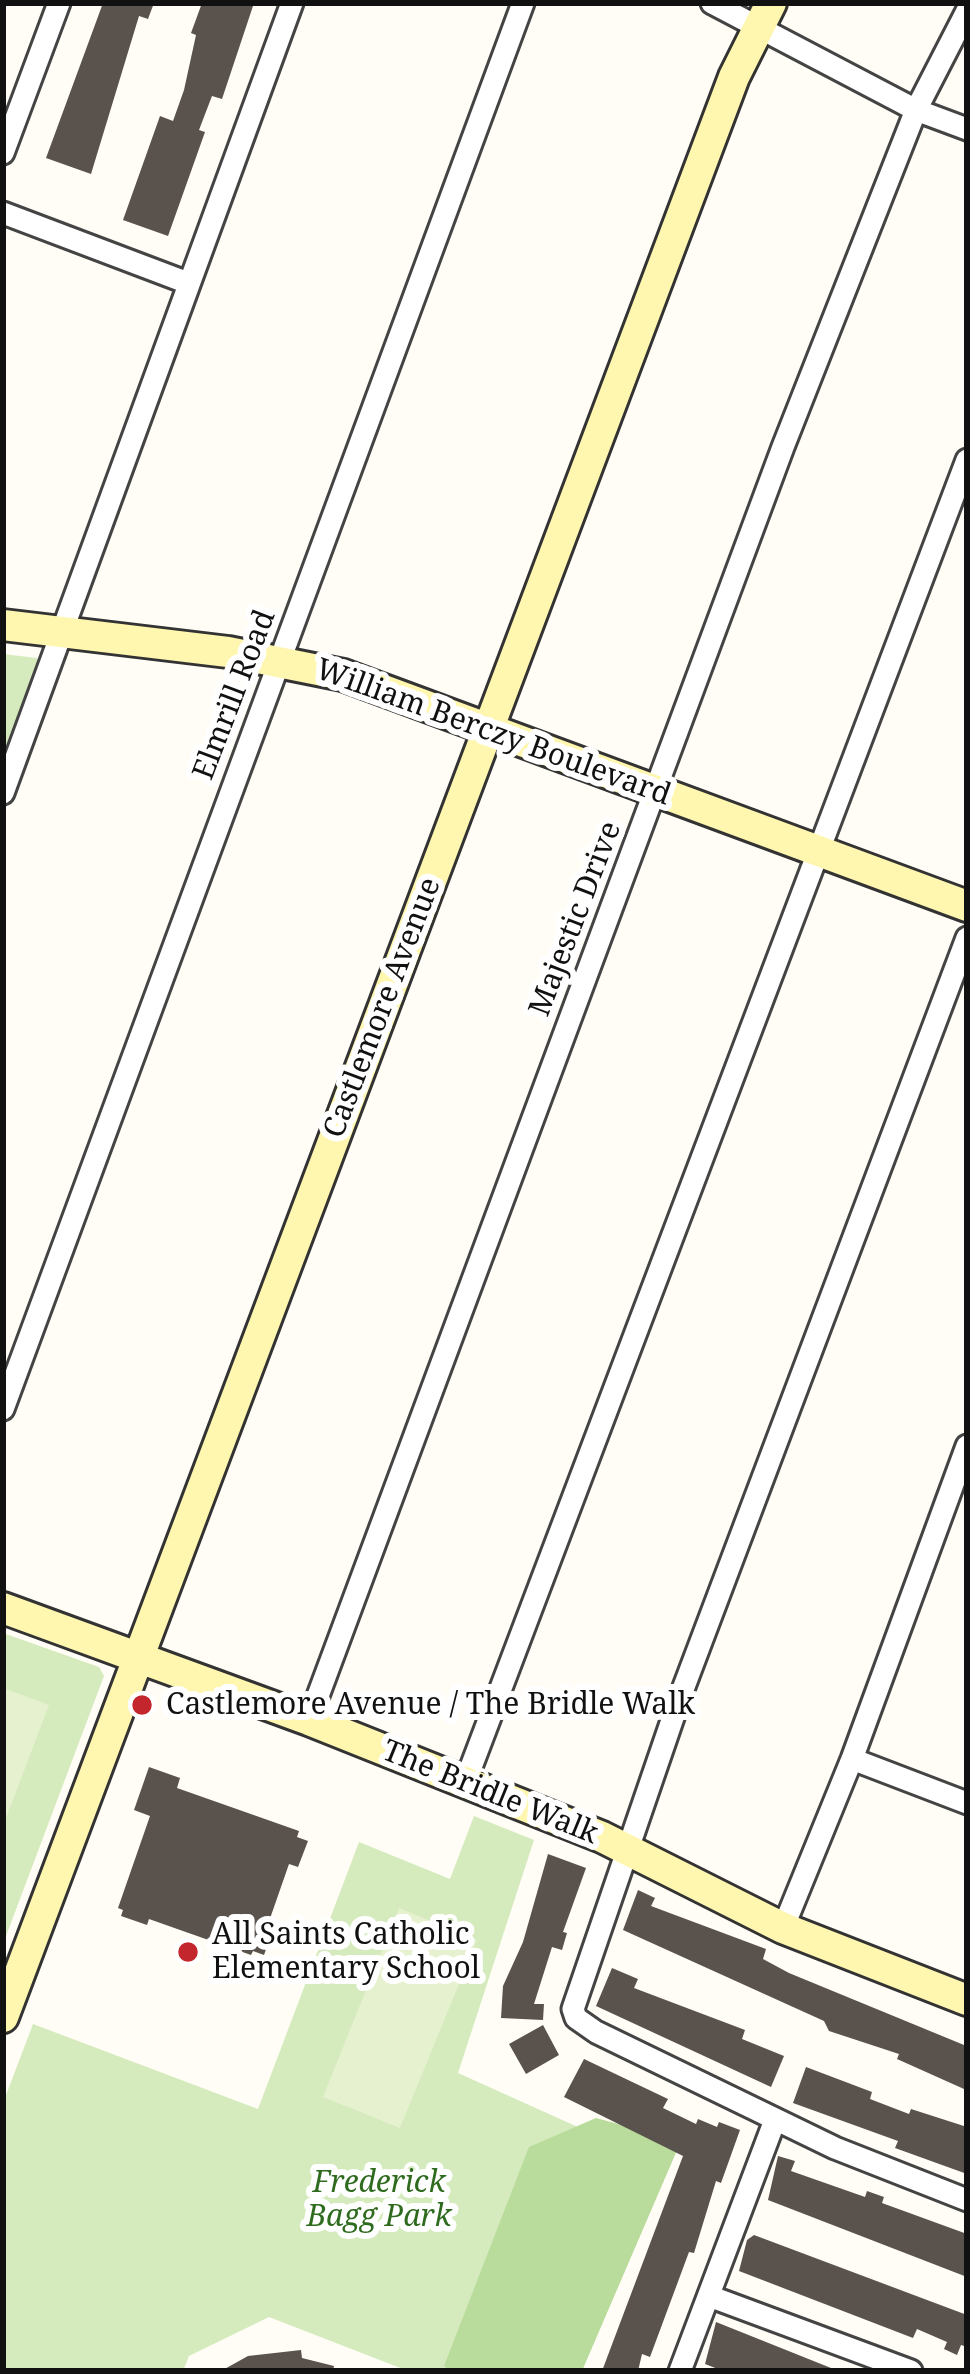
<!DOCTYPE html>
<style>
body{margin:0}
#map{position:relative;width:970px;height:2374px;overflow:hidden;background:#fffdf5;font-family:"Noto Serif",serif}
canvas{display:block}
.frame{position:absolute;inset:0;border:6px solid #111;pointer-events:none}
</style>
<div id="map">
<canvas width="970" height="2374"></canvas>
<div class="frame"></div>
</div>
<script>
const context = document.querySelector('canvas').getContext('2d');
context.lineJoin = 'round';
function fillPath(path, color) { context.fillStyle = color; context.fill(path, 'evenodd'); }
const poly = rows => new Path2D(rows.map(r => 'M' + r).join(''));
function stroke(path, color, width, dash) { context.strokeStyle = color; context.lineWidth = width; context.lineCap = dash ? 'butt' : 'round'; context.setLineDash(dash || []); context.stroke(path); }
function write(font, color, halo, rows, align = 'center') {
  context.font = font + ' "Noto Serif",serif'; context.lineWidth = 12; context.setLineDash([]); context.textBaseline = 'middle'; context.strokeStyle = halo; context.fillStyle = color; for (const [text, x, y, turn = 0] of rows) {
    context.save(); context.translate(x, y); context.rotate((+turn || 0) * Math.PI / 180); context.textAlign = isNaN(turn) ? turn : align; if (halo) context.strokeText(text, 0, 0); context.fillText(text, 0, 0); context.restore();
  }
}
fillPath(poly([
 [3,654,37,658,39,663,3,762],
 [3,1633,99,1667,104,1676,3,1944],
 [474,1816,534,1840,458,2073,660,2164,582,2371,408,2371,269,2317,189,2356,183,2371,3,2371,3,2103,33,2024,258,2109,359,1842,450,1879]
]), '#d5ebbd');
fillPath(poly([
 [596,2118,681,2141,582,2371,452,2371,444,2366,529,2147]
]), '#b9dc9c');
fillPath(poly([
 [3,1688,49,1705,3,1826],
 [399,1908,477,1940,400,2128,323,2097]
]), '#e6f2cf');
fillPath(poly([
 [103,3,154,3,148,19,139,16,91,174,46,158],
 [202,3,254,3,222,99,212,96,199,130,205,132,168,236,123,220,160,116,173,121,184,90,196,35,191,33],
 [149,1767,180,1778,177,1788,299,1831,297,1837,308,1841,298,1867,289,1864,266,1930,272,1932,264,1955,253,1951,251,1955,149,1919,147,1925,121,1916,123,1910,118,1908,150,1816,134,1810],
 [548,1854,586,1868,563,1932,567,1933,562,1950,552,1947,534,2004,544,2004,543,2020,501,2018,503,1986,523,1942],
 [638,1890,655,1898,651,1906,766,1949,763,1959,789,1973,964,2045,964,2089,897,2059,899,2054,829,2031,824,2021,623,1930],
 [612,1968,638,1979,634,1988,745,2030,742,2039,784,2056,771,2087,596,2006],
 [543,2025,559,2055,526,2074,509,2044],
 [584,2059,668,2099,663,2108,696,2124,698,2119,717,2127,719,2122,740,2130,721,2183,716,2181,694,2253,689,2252,650,2357,642,2354,638,2371,602,2371,683,2156,564,2097],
 [806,2067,872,2092,870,2099,909,2114,911,2109,967,2127,967,2174,895,2148,898,2141,793,2103],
 [778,2156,795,2161,791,2171,865,2197,867,2191,884,2197,882,2203,967,2234,967,2277,768,2200],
 [754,2235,967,2315,967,2347,961,2345,957,2355,944,2349,947,2342,917,2329,913,2338,739,2271,747,2240],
 [716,2322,836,2370,835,2371,723,2371,705,2364],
 [301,2350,302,2358,334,2366,333,2371,221,2371,248,2356]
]), '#5a524d');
const street = poly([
 [712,3,916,110,967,129],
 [3,153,59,3],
 [3,213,188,283],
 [3,793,292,3],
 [967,938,679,1700,573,2009,576,2018,596,2032,835,2148,967,2200],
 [3,1409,523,3],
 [309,1720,783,447,916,110,967,11],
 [852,1759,967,1803],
 [465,1783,967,460],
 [783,1928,852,1759,967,1446],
 [709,2296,911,2371],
 [680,2371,775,2120]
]);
const secondary = poly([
 [3,625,228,652,343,675,967,906],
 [3,1608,309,1720,602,1837,783,1928,967,2000],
 [3,2017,734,77,771,3]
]);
stroke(street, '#444', 27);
stroke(secondary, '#333', 36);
stroke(street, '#fff', 21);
stroke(secondary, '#fff6b0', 30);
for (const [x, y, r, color] of [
 [142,1705,12,"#c4262e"],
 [188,1952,12,"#c4262e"]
]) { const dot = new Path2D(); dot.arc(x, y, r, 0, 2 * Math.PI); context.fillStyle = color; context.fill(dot); stroke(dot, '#fff', 4.5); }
write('30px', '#111', '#fff', [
 ["Elmrill Road",235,695,-69],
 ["William Berczy Boulevard",493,733,20],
 ["Majestic Drive",576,919,-69],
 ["Castlemore Avenue",383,1008,-69],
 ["The Bridle Walk",490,1793,22]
]);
write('30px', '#111', '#fff', [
 ["Castlemore Avenue / The Bridle Walk",166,1705],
 ["All Saints Catholic",212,1935],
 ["Elementary School",212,1969]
], 'left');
write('italic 30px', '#2f6b1f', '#fff', [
 ["Frederick",379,2183],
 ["Bagg Park",379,2217]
]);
</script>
